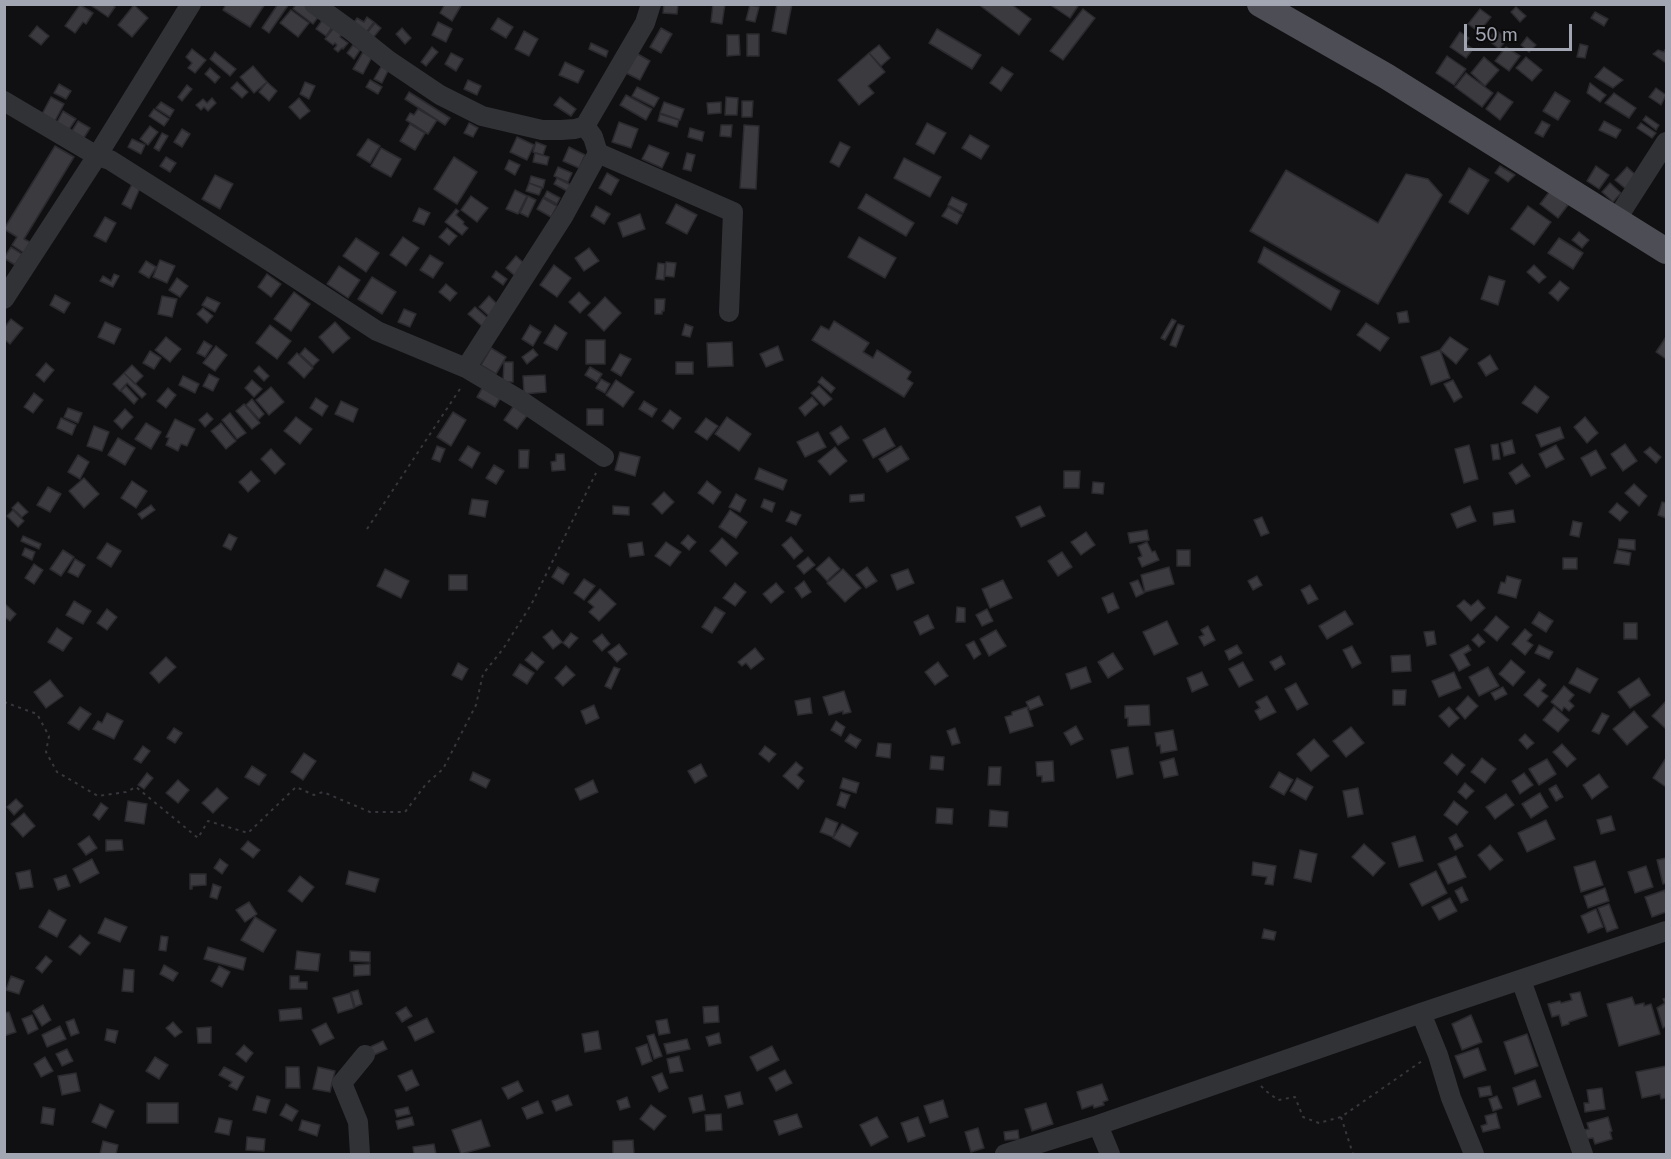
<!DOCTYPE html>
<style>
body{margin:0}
#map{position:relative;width:1671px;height:1159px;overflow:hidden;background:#101012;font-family:"Public Sans",sans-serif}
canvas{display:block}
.frame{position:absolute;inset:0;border:6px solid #a2a5b2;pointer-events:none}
.scale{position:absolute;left:1464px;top:24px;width:108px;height:27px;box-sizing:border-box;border:3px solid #a2a5b2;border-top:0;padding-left:8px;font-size:18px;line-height:21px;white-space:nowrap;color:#a2a5b2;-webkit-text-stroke:4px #0b0b0c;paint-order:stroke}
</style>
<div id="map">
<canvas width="1671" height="1159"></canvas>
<div class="frame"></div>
<div class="scale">50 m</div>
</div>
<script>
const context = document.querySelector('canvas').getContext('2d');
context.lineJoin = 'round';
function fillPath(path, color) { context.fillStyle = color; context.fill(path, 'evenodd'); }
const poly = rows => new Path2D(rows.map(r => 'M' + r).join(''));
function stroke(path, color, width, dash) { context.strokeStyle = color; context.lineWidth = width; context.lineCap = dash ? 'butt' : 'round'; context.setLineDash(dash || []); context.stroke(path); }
const building = poly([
 [89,4,112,4,115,7,108,17,89,4],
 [226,4,265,4,250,27,223,10,226,4],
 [278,4,289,4,269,33,262,28,278,4],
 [296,4,304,4,319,16,313,24,293,9,296,4],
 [445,4,462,4,452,21,440,13,445,4],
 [664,4,678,4,677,14,663,13,664,4],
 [713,4,725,4,722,24,711,22,713,4],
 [777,4,792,4,786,34,772,31,777,4],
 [978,4,1011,4,1031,19,1019,35,978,4],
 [1049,4,1076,4,1078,6,1070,18,1049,4],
 [80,5,93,13,86,24,83,22,75,33,65,26,80,5],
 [134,5,148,18,132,37,118,25,134,5],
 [750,5,759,7,755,22,746,20,750,5],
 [1516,7,1526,16,1520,22,1511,12,1516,7],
 [1083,9,1095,18,1063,60,1050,51,1083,9],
 [1480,9,1491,17,1479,32,1468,24,1480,9],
 [291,10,309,23,298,37,280,23,291,10],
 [1595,12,1608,19,1604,26,1591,18,1595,12],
 [367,17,374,22,365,34,353,24,357,18,364,22,367,17],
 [498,18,513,27,506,38,491,29,498,18],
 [323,19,333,26,326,36,316,29,323,19],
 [438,22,452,29,446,42,432,35,438,22],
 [375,23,381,28,372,39,366,34,375,23],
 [336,25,344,31,340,37,348,43,343,49,342,48,338,52,334,49,337,45,335,43,333,45,325,39,336,25],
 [37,26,49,36,41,45,29,36,37,26],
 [402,28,411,38,405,44,396,34,402,28],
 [661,28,672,34,661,53,650,47,661,28],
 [937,29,981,55,972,69,929,43,937,29],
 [1496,30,1507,39,1499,49,1488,40,1496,30],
 [524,31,538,39,529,56,515,49,524,31],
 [1460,32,1469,38,1465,44,1473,49,1466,58,1450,47,1460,32],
 [747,34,759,34,759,56,747,56,747,34],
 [727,35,739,35,740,55,727,56,727,35],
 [1527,37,1536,45,1529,52,1521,45,1527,37],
 [591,43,608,51,606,57,589,49,591,43],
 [1580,44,1588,46,1585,58,1577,57,1580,44],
 [353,45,360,50,354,59,347,53,353,45],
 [879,45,890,58,881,66,869,53,879,45],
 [432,47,438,52,426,66,421,62,432,47],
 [1506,47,1520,56,1509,71,1495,61,1506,47],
 [1666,48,1666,63,1653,54,1658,50,1664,52,1666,48],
 [192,49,206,60,195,73,188,68,192,63,186,57,192,49],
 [215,52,236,69,230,76,210,59,215,52],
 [363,52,372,57,363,74,353,69,363,52],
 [451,53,463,59,456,71,445,64,451,53],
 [636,53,650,61,640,80,626,73,636,53],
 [869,53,885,72,868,86,874,93,859,105,838,80,869,53],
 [1447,56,1466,69,1454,85,1436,73,1447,56],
 [1484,57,1499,70,1485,86,1471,73,1484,57],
 [1526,57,1542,70,1532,81,1516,68,1526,57],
 [565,62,584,71,578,83,559,75,565,62],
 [382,65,389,69,382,83,374,79,382,65],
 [253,66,267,82,254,93,240,77,253,66],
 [1002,67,1013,74,1001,91,990,83,1002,67],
 [1604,67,1623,80,1613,88,1595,77,1604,67],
 [210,68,220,77,215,83,205,74,210,68],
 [1466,73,1493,93,1482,107,1455,87,1466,73],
 [370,80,382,87,378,94,366,87,370,80],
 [468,80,481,86,477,95,464,89,468,80],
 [237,82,248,92,242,98,231,88,237,82],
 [267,82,277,91,269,101,259,92,267,82],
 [305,82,315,86,309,99,300,94,305,82],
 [1590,83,1606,95,1600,102,1587,93,1590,83],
 [59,84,71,91,66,99,54,93,59,84],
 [187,85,192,89,182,101,178,97,187,85],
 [637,87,659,98,654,107,632,96,637,87],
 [1656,88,1666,95,1661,105,1649,97,1656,88],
 [409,92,450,118,445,125,405,99,409,92],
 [1498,92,1513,102,1500,120,1486,109,1498,92],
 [1555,92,1570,101,1558,120,1543,111,1555,92],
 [1614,93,1636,108,1629,118,1605,103,1614,93],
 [626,95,652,109,646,120,620,105,626,95],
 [51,97,64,104,54,123,41,116,51,97],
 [560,97,576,109,571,116,554,105,560,97],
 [726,97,738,98,737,115,725,115,726,97],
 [212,98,216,103,208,111,204,107,201,110,196,105,203,99,207,103,212,98],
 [299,98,310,111,300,119,289,107,299,98],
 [742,101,753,101,752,117,742,117,742,101],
 [161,102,174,110,170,117,156,108,161,102],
 [664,102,684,109,680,120,660,113,664,102],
 [721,102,721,113,708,114,707,103,721,102],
 [154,109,169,119,164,126,149,116,154,109],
 [418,109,437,120,428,134,406,120,410,113,414,115,418,109],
 [63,111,76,119,68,131,56,124,63,111],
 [660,114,679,120,677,127,658,121,660,114],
 [1646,116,1659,125,1656,130,1643,120,1646,116],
 [78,121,90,128,82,141,70,134,78,121],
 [1542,121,1550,125,1543,137,1535,133,1542,121],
 [1604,121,1621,130,1616,138,1599,130,1604,121],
 [619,122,638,129,631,148,612,142,619,122],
 [469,123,478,128,473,137,464,133,469,123],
 [927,123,946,133,934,154,916,144,927,123],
 [1641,123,1656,133,1652,138,1637,128,1641,123],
 [410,124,425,133,415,150,400,141,410,124],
 [721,125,732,125,731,137,720,136,721,125],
 [744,125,759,126,756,189,740,188,744,125],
 [150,126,158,132,148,145,140,139,150,126],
 [690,128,704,132,702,141,688,137,690,128],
 [182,129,190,134,182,147,174,142,182,129],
 [162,133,168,136,159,151,154,148,162,133],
 [970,135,989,146,981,159,962,148,970,135],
 [517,137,534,145,527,160,510,152,517,137],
 [132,139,145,145,141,154,128,147,132,139],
 [368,139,380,146,370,163,357,155,368,139],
 [536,142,546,146,543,155,533,152,536,142],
 [840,142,850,147,839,167,830,162,840,142],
 [649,145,669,153,662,168,642,159,649,145],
 [55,146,74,157,24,239,30,242,24,253,12,245,17,237,4,229,55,146],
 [569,147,585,155,579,168,563,161,569,147],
 [381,148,401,159,391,177,371,166,381,148],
 [535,153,549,157,547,165,533,162,535,153],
 [687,153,695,155,691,171,683,169,687,153],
 [166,157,176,163,170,172,160,166,166,157],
 [454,157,477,172,457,204,434,189,454,157],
 [904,158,941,177,930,197,894,178,904,158],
 [509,160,520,165,515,175,505,169,509,160],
 [1500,166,1515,175,1508,182,1495,173,1500,166],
 [1596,166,1609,175,1599,189,1587,181,1596,166],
 [558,167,572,173,568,182,554,176,558,167],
 [1627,167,1638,177,1627,190,1615,180,1627,167],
 [1469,168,1489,180,1468,214,1449,202,1469,168],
 [1286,170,1378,223,1406,174,1428,179,1442,195,1378,304,1250,231,1286,170],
 [607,173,619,180,611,195,599,188,607,173],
 [215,175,233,184,220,209,202,199,215,175],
 [531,176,545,180,543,188,529,183,531,176],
 [557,178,573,186,569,192,554,184,557,178],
 [529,183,542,188,539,195,526,191,529,183],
 [1610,183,1621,193,1613,202,1602,192,1610,183],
 [132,184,140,188,131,209,122,204,132,184],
 [515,190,527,196,518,214,506,209,515,190],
 [547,191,560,198,557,204,544,197,547,191],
 [1550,191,1568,205,1558,218,1540,204,1550,191],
 [866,194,914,223,906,236,858,208,866,194],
 [471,196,488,208,477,222,461,210,471,196],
 [528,196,536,200,528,217,520,213,528,196],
 [952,197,967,204,963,213,948,205,952,197],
 [543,198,557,206,551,217,537,209,543,198],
 [676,204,697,215,687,234,666,223,676,204],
 [596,206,610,214,604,224,591,216,596,206],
 [1528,206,1551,222,1534,245,1511,229,1528,206],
 [948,207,962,215,957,224,942,216,948,207],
 [419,208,430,213,424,225,413,221,419,208],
 [456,209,459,211,456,215,464,222,463,224,468,228,462,235,445,222,456,209],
 [640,214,645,229,623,237,618,223,640,214],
 [105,217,116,223,106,242,94,236,105,217],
 [447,228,457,236,449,245,439,237,447,228],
 [1579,232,1589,240,1582,248,1572,240,1579,232],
 [403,237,419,248,406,266,390,255,403,237],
 [859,237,896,258,885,278,848,257,859,237],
 [356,238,379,253,366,272,343,256,356,238],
 [1559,238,1583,253,1573,269,1548,253,1559,238],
 [11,247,22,254,15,265,4,258,11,247],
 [1264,247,1340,291,1331,310,1258,262,1264,247],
 [589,248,599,261,584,271,575,258,589,248],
 [430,255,443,263,433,278,420,270,430,255],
 [516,256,525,264,515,276,506,268,516,256],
 [160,260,175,266,167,283,153,277,160,260],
 [146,261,156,267,149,278,139,272,146,261],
 [666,262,676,263,674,277,665,276,666,262],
 [658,263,665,264,664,280,656,279,658,263],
 [554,265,571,278,557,297,540,285,554,265],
 [1534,265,1546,277,1539,283,1527,272,1534,265],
 [339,266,360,280,348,298,327,284,339,266],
 [496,271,507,279,503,285,492,277,496,271],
 [114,274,119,276,113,287,100,281,103,276,111,281,114,274],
 [267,274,281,284,271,297,258,287,267,274],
 [1489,276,1505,281,1498,305,1481,299,1489,276],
 [372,277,396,292,382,314,358,299,372,277],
 [177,278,188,286,180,297,169,290,177,278],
 [1560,281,1569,288,1558,301,1549,293,1560,281],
 [446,284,457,293,450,301,439,292,446,284],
 [294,292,310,304,291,331,274,319,294,292],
 [579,292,590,303,580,313,569,302,579,292],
 [55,295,70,303,64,313,50,305,55,295],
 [162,296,177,299,172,317,158,314,162,296],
 [489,296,500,307,490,317,479,307,489,296],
 [207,297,220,303,215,312,202,305,207,297],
 [605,297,621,313,604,331,588,315,605,297],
 [655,299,665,299,664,311,662,311,662,314,655,314,655,299],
 [475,307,490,320,483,327,468,314,475,307],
 [203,308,213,316,207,323,197,314,203,308],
 [404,309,416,314,410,327,398,322,404,309],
 [1407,311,1409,322,1399,323,1397,313,1407,311],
 [11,319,23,328,10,344,4,339,4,328,11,319],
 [1172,319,1176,321,1165,340,1161,338,1172,319],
 [834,321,869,343,863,352,873,358,877,350,911,372,907,379,913,383,904,397,812,340,821,326,829,330,834,321],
 [105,322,121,329,114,344,98,337,105,322],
 [335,322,350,338,333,353,319,337,335,322],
 [1366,323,1389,338,1380,351,1357,335,1366,323],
 [685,324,693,327,690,337,682,335,685,324],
 [1178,324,1184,326,1176,347,1170,345,1178,324],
 [270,325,291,341,277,359,256,343,270,325],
 [530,325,541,332,533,346,522,339,530,325],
 [555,325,567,333,557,350,544,343,555,325],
 [166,337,181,349,170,362,155,350,166,337],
 [1450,337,1468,349,1456,364,1440,350,1450,337],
 [1666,337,1666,359,1656,352,1666,337],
 [586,340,605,340,605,364,586,364,586,340],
 [204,341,212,346,205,357,197,353,204,341],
 [732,342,733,366,708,367,707,343,732,342],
 [216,346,227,355,215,371,203,363,216,346],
 [778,346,783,360,766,367,760,354,778,346],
 [305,348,319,360,313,366,300,354,305,348],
 [491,348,506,357,496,374,481,365,491,348],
 [533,349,538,355,527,364,522,357,533,349],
 [1440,350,1450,378,1431,385,1421,357,1440,350],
 [150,351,161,358,154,369,143,363,150,351],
 [297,353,313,368,304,378,288,363,297,353],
 [620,354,631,359,621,376,611,370,620,354],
 [1490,355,1498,369,1486,376,1478,363,1490,355],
 [504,362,513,362,513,382,503,382,504,362],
 [676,362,693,362,693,374,676,374,676,362],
 [46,363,54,370,44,382,36,375,46,363],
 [132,365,143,376,135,384,124,373,132,365],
 [259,366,269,376,264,381,254,371,259,366],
 [590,367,602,374,597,382,585,375,590,367],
 [124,373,146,394,142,398,127,383,120,391,113,384,124,373],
 [209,374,219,379,213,391,203,386,209,374],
 [545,375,546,392,524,394,523,376,545,375],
 [183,376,199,384,195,393,179,385,183,376],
 [822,377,835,388,831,393,818,382,822,377],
 [601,379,610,384,605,393,596,388,601,379],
 [252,380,262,389,254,397,245,388,252,380],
 [616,380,634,392,623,407,606,395,616,380],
 [1453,380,1462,397,1454,402,1444,384,1453,380],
 [484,385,502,395,495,407,477,397,484,385],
 [126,386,138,399,134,404,121,391,126,386],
 [819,386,832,399,824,406,811,393,819,386],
 [1535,386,1549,397,1537,413,1522,403,1535,386],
 [271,387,284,402,269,415,256,400,271,387],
 [168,388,176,395,166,408,157,401,168,388],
 [34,393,43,400,33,413,24,407,34,393],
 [812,397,818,404,805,416,799,408,812,397],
 [316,398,328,406,322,416,310,408,316,398],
 [252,399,264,414,259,419,246,405,252,399],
 [341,401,358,409,353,422,335,414,341,401],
 [644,401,657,409,652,417,639,409,644,401],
 [244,404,260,423,252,429,236,411,244,404],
 [515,404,529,413,517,429,504,420,515,404],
 [68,408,82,413,78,423,64,417,68,408],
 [125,409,133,417,122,429,114,421,125,409],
 [587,409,603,409,603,425,587,425,587,409],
 [670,410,681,418,673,429,662,421,670,410],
 [453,412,466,420,451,446,437,437,453,412],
 [207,413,213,419,205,427,199,420,207,413],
 [230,413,246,433,237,439,222,420,230,413],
 [296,417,312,429,300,444,284,431,296,417],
 [727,417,751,434,739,451,715,434,727,417],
 [1585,417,1598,433,1587,443,1574,427,1585,417],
 [61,418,76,425,72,435,57,428,61,418],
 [706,418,718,426,707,440,695,432,706,418],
 [175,419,195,429,187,446,181,444,178,451,166,445,169,438,166,437,175,419],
 [146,423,161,432,151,449,135,439,146,423],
 [221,423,236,441,226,449,211,431,221,423],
 [94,426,109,432,102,451,87,446,94,426],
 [841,426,849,438,838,445,830,433,841,426],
 [1560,427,1564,438,1541,447,1536,435,1560,427],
 [885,428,895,446,873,458,863,440,885,428],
 [818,432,826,447,805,457,797,442,818,432],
 [118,438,135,448,125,465,108,455,118,438],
 [1512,440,1515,453,1504,456,1501,443,1512,440],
 [1498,444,1500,459,1493,460,1491,445,1498,444],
 [1625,444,1637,461,1623,471,1611,454,1625,444],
 [1469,445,1478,479,1464,483,1455,449,1469,445],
 [1556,445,1564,459,1546,468,1539,454,1556,445],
 [437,446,445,449,440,462,432,459,437,446],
 [468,446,480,453,472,468,459,460,468,446],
 [901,446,909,459,887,472,879,459,901,446],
 [835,447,847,461,830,475,818,461,835,447],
 [1650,447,1661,457,1656,463,1644,452,1650,447],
 [271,449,285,464,275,474,261,459,271,449],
 [519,450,529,450,528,468,519,468,519,450],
 [1596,450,1606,468,1591,476,1581,458,1596,450],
 [620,452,640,457,635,476,615,470,620,452],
 [556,454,564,454,565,470,552,471,551,462,556,461,556,454],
 [78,455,89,462,80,479,68,472,78,455],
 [1522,464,1530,476,1516,484,1509,473,1522,464],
 [494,465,504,471,496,484,486,478,494,465],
 [759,468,787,480,783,490,755,479,759,468],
 [251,471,260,481,248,492,239,482,251,471],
 [1064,471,1080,471,1079,488,1064,488,1064,471],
 [84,478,99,494,84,508,69,491,84,478],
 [132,481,147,491,136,508,121,498,132,481],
 [707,481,721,492,713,504,698,493,707,481],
 [1093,482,1104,483,1103,494,1092,493,1093,482],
 [1634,484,1647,496,1639,506,1625,493,1634,484],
 [48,487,61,494,50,512,37,505,48,487],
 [664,492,674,502,662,514,652,504,664,492],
 [736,494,746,500,740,512,729,507,736,494],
 [864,494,864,501,850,502,850,495,864,494],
 [472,499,488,501,485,517,469,514,472,499],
 [764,499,775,503,772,512,761,507,764,499],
 [18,502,28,512,22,517,12,508,18,502],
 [1662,502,1666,503,1666,518,1658,515,1662,502],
 [1617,503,1628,512,1620,521,1609,512,1617,503],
 [151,505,155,510,142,519,138,514,151,505],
 [613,506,629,507,629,515,613,514,613,506],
 [1040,506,1045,516,1021,527,1016,517,1040,506],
 [1470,506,1476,521,1457,528,1451,514,1470,506],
 [13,510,24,521,18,527,7,516,13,510],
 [730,510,747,522,736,538,719,527,730,510],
 [1513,510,1515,522,1494,525,1493,513,1513,510],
 [791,511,801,515,796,525,786,521,791,511],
 [1262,517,1269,533,1261,536,1254,520,1262,517],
 [1573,521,1582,523,1579,537,1570,535,1573,521],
 [1147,530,1149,540,1130,543,1128,533,1147,530],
 [1086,532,1095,545,1081,555,1071,542,1086,532],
 [229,534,237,538,231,550,223,546,229,534],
 [688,535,696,542,689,550,681,543,688,535],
 [23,536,41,544,39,549,21,541,23,536],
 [791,537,803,551,794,559,782,545,791,537],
 [722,538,738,553,726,566,710,551,722,538],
 [1619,539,1635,540,1635,550,1618,548,1619,539],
 [642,542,644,555,630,557,628,544,642,542],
 [666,542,681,552,670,566,655,556,666,542],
 [1147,542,1152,552,1155,551,1159,560,1142,567,1138,558,1142,556,1138,546,1147,542],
 [107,543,121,551,111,567,97,558,107,543],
 [25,548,35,552,32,560,22,555,25,548],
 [63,550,74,557,61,576,50,569,63,550],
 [1177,550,1190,550,1190,566,1177,566,1177,550],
 [1617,550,1631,553,1629,565,1614,563,1617,550],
 [1062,552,1072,567,1058,576,1048,561,1062,552],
 [808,557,815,565,804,574,797,566,808,557],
 [829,557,840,569,827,581,816,569,829,557],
 [1563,558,1577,558,1577,569,1563,569,1563,558],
 [75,559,85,565,78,577,68,572,75,559],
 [34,564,43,570,34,584,25,578,34,564],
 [558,567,569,574,563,584,552,577,558,567],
 [867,567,877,581,866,588,856,575,867,567],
 [1169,567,1174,584,1145,592,1141,575,1169,567],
 [385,569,409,581,401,598,377,586,385,569],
 [843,569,861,588,845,602,827,583,843,569],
 [908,569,914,583,897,590,891,575,908,569],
 [449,575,467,575,467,590,449,590,449,575],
 [1257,576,1262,585,1253,590,1248,581,1257,576],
 [1507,576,1521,580,1516,598,1498,593,1501,582,1505,583,1507,576],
 [584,579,595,586,584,600,574,593,584,579],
 [1003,580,1012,598,990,608,982,589,1003,580],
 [1138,580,1144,593,1136,597,1130,583,1138,580],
 [804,581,811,592,802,598,795,588,804,581],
 [735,583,746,592,735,606,723,598,735,583],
 [776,583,784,592,771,603,763,594,776,583],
 [1310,585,1318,599,1308,604,1301,590,1310,585],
 [600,589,616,604,599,621,589,612,594,607,588,602,600,589],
 [1113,593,1119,608,1108,613,1102,598,1113,593],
 [1464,600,1471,606,1478,600,1485,608,1471,621,1457,606,1464,600],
 [74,601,91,611,83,624,66,615,74,601],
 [4,603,16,614,10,621,4,617,4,603],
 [715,607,725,613,712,633,702,627,715,607],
 [957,607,965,608,965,622,956,622,957,607],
 [107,609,117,617,107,630,97,623,107,609],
 [987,609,993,621,982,626,976,615,987,609],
 [1345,611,1353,624,1327,639,1319,626,1345,611],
 [1539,612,1553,621,1546,632,1532,623,1539,612],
 [928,615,934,628,920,635,914,622,928,615],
 [1496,616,1509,627,1497,641,1484,630,1496,616],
 [1167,621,1178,644,1154,655,1143,632,1167,621],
 [1624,623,1637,623,1637,639,1624,639,1624,623],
 [1208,626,1215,640,1204,646,1199,637,1204,635,1201,630,1208,626],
 [57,628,72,638,63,651,48,642,57,628],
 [1525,629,1532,635,1527,641,1533,645,1525,655,1512,644,1525,629],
 [552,630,562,642,553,649,543,637,552,630],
 [996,630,1006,646,989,656,980,639,996,630],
 [1434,631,1436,644,1427,646,1424,632,1434,631],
 [571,633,578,638,569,648,563,643,571,633],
 [602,634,610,644,602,651,593,641,602,634],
 [1478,634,1485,642,1479,647,1472,640,1478,634],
 [974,641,981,654,974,659,966,645,974,641],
 [619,644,627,654,617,662,608,652,619,644],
 [1237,645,1242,653,1229,660,1225,651,1237,645],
 [1468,645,1471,650,1464,654,1470,665,1459,671,1450,655,1468,645],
 [1539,645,1553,652,1549,659,1535,653,1539,645],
 [1352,646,1361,663,1352,668,1343,650,1352,646],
 [755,648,764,659,751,669,746,663,742,666,738,662,755,648],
 [532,652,544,662,537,670,525,660,532,652],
 [1113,653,1123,669,1108,678,1098,662,1113,653],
 [1410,655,1411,671,1392,672,1391,656,1410,655],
 [1281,656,1285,664,1275,670,1270,662,1281,656],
 [166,657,176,667,159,683,150,673,166,657],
 [1511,660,1525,672,1513,686,1499,674,1511,660],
 [938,662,948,676,935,685,925,672,938,662],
 [1243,662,1253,680,1239,687,1229,669,1243,662],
 [458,663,468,669,462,680,452,675,458,663],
 [520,664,534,673,527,684,513,675,520,664],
 [566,666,575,675,563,686,555,678,566,666],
 [614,667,620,669,611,689,605,686,614,667],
 [1086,667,1091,682,1071,689,1066,674,1086,667],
 [1488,667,1499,686,1479,696,1469,677,1488,667],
 [1577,668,1598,679,1590,693,1569,683,1577,668],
 [1202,672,1208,685,1192,692,1187,678,1202,672],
 [1454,672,1461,688,1439,697,1432,681,1454,672],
 [1639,678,1650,695,1630,708,1618,692,1639,678],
 [1539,679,1546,685,1541,691,1548,696,1538,707,1524,695,1539,679],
 [50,680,63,696,46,708,34,692,50,680],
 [1296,683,1308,704,1297,710,1285,689,1296,683],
 [1564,686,1574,695,1569,701,1574,706,1569,711,1564,707,1562,711,1551,702,1564,686],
 [1503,687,1507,694,1495,700,1491,693,1503,687],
 [1393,690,1406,690,1405,705,1393,705,1393,690],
 [844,691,851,712,843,714,843,711,829,715,823,697,844,691],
 [1039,696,1043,705,1030,710,1026,702,1039,696],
 [1267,696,1276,712,1260,720,1255,711,1260,708,1256,702,1267,696],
 [1468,696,1478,706,1465,719,1456,709,1468,696],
 [810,698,812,713,798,715,795,701,810,698],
 [1666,701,1666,729,1652,716,1666,701],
 [594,705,599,718,586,724,581,711,594,705],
 [1149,705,1150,725,1128,726,1128,718,1125,718,1125,706,1149,705],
 [80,707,91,714,79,730,68,723,80,707],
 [1027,707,1033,726,1010,733,1005,717,1012,715,1012,712,1027,707],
 [1449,707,1459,718,1449,727,1439,716,1449,707],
 [1554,707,1569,720,1558,732,1543,720,1554,707],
 [1634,711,1648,727,1627,745,1613,729,1634,711],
 [107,713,123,721,114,739,93,729,98,721,102,723,107,713],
 [1602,713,1609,716,1599,734,1592,731,1602,713],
 [836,721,845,727,841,736,831,730,836,721],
 [1076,726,1083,739,1071,745,1064,733,1076,726],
 [1351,727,1364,743,1346,757,1333,741,1351,727],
 [174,728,182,733,175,743,167,738,174,728],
 [955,728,960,743,952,745,947,731,955,728],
 [1173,730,1177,750,1161,753,1160,745,1157,746,1155,733,1173,730],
 [850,734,861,740,856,748,845,741,850,734],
 [1525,734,1534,743,1527,749,1519,740,1525,734],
 [1314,739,1329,756,1311,771,1297,754,1314,739],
 [878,743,891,744,890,758,876,756,878,743],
 [1562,744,1576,759,1567,767,1553,752,1562,744],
 [143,746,150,751,141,763,134,759,143,746],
 [765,746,776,754,769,762,759,754,765,746],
 [1128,747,1133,774,1117,778,1111,750,1128,747],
 [304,753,316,761,303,780,291,772,304,753],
 [1452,754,1465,765,1457,775,1444,763,1452,754],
 [931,756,944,757,943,770,930,769,931,756],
 [1174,758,1178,775,1164,778,1160,762,1174,758],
 [1482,758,1496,769,1485,783,1471,772,1482,758],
 [1666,758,1666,787,1653,778,1666,758],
 [1547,759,1556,774,1539,785,1529,769,1547,759],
 [1053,761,1054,781,1042,782,1042,776,1037,776,1036,762,1053,761],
 [796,762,803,768,797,775,804,781,798,789,783,776,796,762],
 [701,764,707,776,695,783,688,771,701,764],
 [252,766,266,775,259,785,245,777,252,766],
 [989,767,1001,767,1000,785,988,785,989,767],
 [473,772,490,780,486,788,470,780,473,772],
 [1279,772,1293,780,1284,795,1270,787,1279,772],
 [147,773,153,778,144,789,138,785,147,773],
 [1524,773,1533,785,1520,794,1512,781,1524,773],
 [1599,774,1608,787,1592,799,1583,785,1599,774],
 [843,778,859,783,856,793,840,788,843,778],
 [1297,778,1313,787,1306,800,1290,791,1297,778],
 [178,780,189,790,178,803,166,793,178,780],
 [593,780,598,792,580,800,575,789,593,780],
 [1465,783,1474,791,1466,799,1458,792,1465,783],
 [1556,785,1563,797,1556,801,1549,789,1556,785],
 [217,788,228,798,213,813,202,803,217,788],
 [1358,788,1363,814,1348,817,1343,791,1358,788],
 [841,792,850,795,845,808,837,805,841,792],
 [1540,793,1548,807,1531,818,1522,804,1540,793],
 [1506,794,1514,805,1495,819,1486,807,1506,794],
 [16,799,23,806,14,815,7,807,16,799],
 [128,801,147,804,144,824,125,821,128,801],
 [1454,801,1468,812,1457,825,1444,815,1454,801],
 [101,803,108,808,99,820,93,815,101,803],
 [937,808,953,809,952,824,936,823,937,808],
 [990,810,1008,812,1007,827,989,826,990,810],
 [24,813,35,826,23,837,11,824,24,813],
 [1611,816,1615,830,1601,834,1597,820,1611,816],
 [826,818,838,823,833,837,820,832,826,818],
 [1546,820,1555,839,1527,852,1518,833,1546,820],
 [842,824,858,833,850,847,833,838,842,824],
 [1456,834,1463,846,1455,850,1449,838,1456,834],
 [89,836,97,848,86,855,78,844,89,836],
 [1415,836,1423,861,1399,867,1392,843,1415,836],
 [106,840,122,840,123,850,106,851,106,840],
 [248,841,260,850,253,858,241,849,248,841],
 [1364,844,1385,863,1373,876,1352,857,1364,844],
 [1490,845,1503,860,1490,870,1478,855,1490,845],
 [1300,850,1317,854,1311,882,1294,878,1300,850],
 [1456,856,1466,877,1448,884,1438,864,1456,856],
 [1666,858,1666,883,1663,884,1657,860,1666,858],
 [92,859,99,873,80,883,73,869,92,859],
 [220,859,228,865,222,874,214,868,220,859],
 [1595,861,1603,885,1581,892,1574,867,1595,861],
 [1253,862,1276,866,1273,885,1265,884,1267,877,1252,875,1253,862],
 [1646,866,1653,887,1635,893,1628,872,1646,866],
 [30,870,33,887,20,889,16,873,30,870],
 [349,871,379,879,375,892,346,884,349,871],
 [1436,871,1447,893,1422,906,1410,884,1436,871],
 [190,874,206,874,206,885,192,886,192,889,190,889,190,874],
 [66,875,70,886,58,890,54,879,66,875],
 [300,876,314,887,302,902,288,891,300,876],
 [213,884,221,887,217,899,210,897,213,884],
 [1462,887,1468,900,1461,903,1455,891,1462,887],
 [1605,888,1609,901,1588,908,1584,896,1605,888],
 [1665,890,1666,895,1666,912,1652,917,1645,897,1665,890],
 [1450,898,1457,911,1439,920,1432,907,1450,898],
 [249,902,257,914,245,922,236,910,249,902],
 [1609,904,1618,928,1607,932,1598,908,1609,904],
 [1596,909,1603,927,1588,933,1581,916,1596,909],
 [49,910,66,920,57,937,39,927,49,910],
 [255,917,276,930,263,952,241,940,255,917],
 [105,918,127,927,120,942,98,933,105,918],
 [1264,929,1276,932,1274,940,1262,938,1264,929],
 [80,935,90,943,80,955,69,947,80,935],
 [161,936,168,937,166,951,159,950,161,936],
 [208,947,246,958,243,970,204,959,208,947],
 [297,951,320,954,318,971,295,969,297,951],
 [350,951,370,952,370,962,350,961,350,951],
 [46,956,52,961,42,973,36,968,46,956],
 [370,964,370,975,354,976,354,965,370,964],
 [164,965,178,973,173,981,160,974,164,965],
 [219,966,230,972,222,987,211,981,219,966],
 [124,969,134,970,133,992,122,991,124,969],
 [11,976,24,981,19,994,6,990,11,976],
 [290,976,299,976,299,982,307,982,307,989,290,989,290,976],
 [358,990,362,1004,355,1007,351,992,358,990],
 [1580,992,1587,1016,1569,1022,1569,1024,1562,1026,1559,1015,1552,1017,1548,1004,1560,1001,1561,1003,1572,1000,1570,994,1580,992],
 [350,993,354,1008,338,1013,333,998,350,993],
 [1632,997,1635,1005,1644,1003,1644,1006,1651,1004,1660,1034,1619,1046,1607,1004,1632,997],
 [1666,998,1666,1026,1663,1028,1657,1008,1665,1003,1663,999,1666,998],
 [43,1005,51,1020,42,1026,33,1011,43,1005],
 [718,1006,719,1022,704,1023,703,1007,718,1006],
 [406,1007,412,1016,402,1022,396,1013,406,1007],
 [301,1008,302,1019,280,1021,279,1010,301,1008],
 [9,1012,16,1032,4,1036,4,1013,9,1012],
 [32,1015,38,1029,28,1034,22,1019,32,1015],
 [1471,1015,1482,1042,1462,1050,1452,1024,1471,1015],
 [427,1018,434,1032,415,1041,408,1027,427,1018],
 [74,1019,79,1033,71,1036,66,1022,74,1019],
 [667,1019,670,1033,659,1035,656,1021,667,1019],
 [173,1022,182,1032,175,1037,166,1028,173,1022],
 [326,1023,334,1038,320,1045,312,1030,326,1023],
 [60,1026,66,1039,47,1047,42,1035,60,1026],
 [211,1027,211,1043,198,1043,197,1028,211,1027],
 [107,1029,118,1031,115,1043,105,1040,107,1029],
 [598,1031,601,1049,585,1052,582,1034,598,1031],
 [719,1033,721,1043,709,1046,706,1037,719,1033],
 [654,1034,662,1056,654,1059,647,1036,654,1034],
 [1527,1034,1538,1066,1515,1074,1504,1042,1527,1034],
 [687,1039,690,1049,667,1054,664,1044,687,1039],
 [383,1041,387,1049,374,1055,370,1047,383,1041],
 [647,1044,652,1061,642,1065,636,1048,647,1044],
 [244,1045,253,1053,246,1062,236,1054,244,1045],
 [772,1046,779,1060,757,1071,750,1057,772,1046],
 [1478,1048,1486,1070,1464,1078,1455,1056,1478,1048],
 [67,1049,73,1061,62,1066,56,1054,67,1049],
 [679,1056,683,1071,670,1073,667,1059,679,1056],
 [45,1057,53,1071,41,1077,34,1064,45,1057],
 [155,1057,168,1065,159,1079,146,1071,155,1057],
 [1666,1066,1666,1098,1661,1099,1660,1094,1642,1098,1636,1072,1666,1066],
 [224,1067,244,1077,237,1090,229,1086,232,1082,219,1075,224,1067],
 [286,1067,299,1067,300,1088,286,1088,286,1067],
 [318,1067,335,1071,330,1092,313,1089,318,1067],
 [412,1070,419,1085,406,1091,398,1076,412,1070],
 [785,1070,792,1083,776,1091,769,1078,785,1070],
 [76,1073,80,1091,62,1095,58,1076,76,1073],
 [662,1073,668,1088,659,1092,652,1077,662,1073],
 [1535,1080,1541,1097,1518,1105,1513,1088,1535,1080],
 [518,1081,523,1091,508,1099,502,1088,518,1081],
 [1102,1084,1108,1100,1103,1102,1104,1105,1094,1108,1093,1105,1082,1109,1077,1092,1102,1084],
 [1490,1086,1492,1095,1480,1097,1478,1088,1490,1086],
 [1602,1088,1605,1109,1585,1112,1584,1103,1589,1103,1587,1090,1602,1088],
 [740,1092,743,1104,728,1108,725,1096,740,1092],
 [568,1095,572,1105,556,1111,552,1101,568,1095],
 [702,1095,705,1110,693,1113,689,1098,702,1095],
 [257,1096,270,1100,266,1113,253,1110,257,1096],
 [1497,1096,1502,1108,1493,1111,1489,1099,1497,1096],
 [627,1097,630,1107,620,1110,617,1101,627,1097],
 [943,1100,948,1117,930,1123,924,1106,943,1100],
 [538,1101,543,1113,527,1119,522,1108,538,1101],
 [147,1103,178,1103,178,1123,147,1123,147,1103],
 [1046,1103,1053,1124,1032,1131,1025,1109,1046,1103],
 [100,1104,114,1111,106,1128,92,1122,100,1104],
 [286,1104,298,1111,292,1121,280,1115,286,1104],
 [651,1105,666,1116,654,1130,640,1119,651,1105],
 [43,1107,55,1109,53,1125,41,1123,43,1107],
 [408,1107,410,1114,397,1117,395,1110,408,1107],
 [1496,1113,1500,1128,1483,1132,1481,1126,1487,1124,1485,1116,1496,1113],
 [721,1114,722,1130,706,1131,705,1115,721,1114],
 [797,1114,802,1127,779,1135,774,1121,797,1114],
 [412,1117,414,1125,398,1129,396,1121,412,1117],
 [877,1117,888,1137,871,1146,860,1125,877,1117],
 [918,1117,925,1136,908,1142,901,1123,918,1117],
 [1608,1117,1612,1131,1610,1132,1612,1139,1595,1144,1593,1138,1587,1139,1584,1130,1589,1129,1587,1123,1608,1117],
 [219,1118,232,1121,229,1135,215,1132,219,1118],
 [302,1120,320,1125,317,1136,299,1130,302,1120],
 [481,1120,490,1146,461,1154,452,1130,481,1120],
 [978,1128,984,1148,971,1152,965,1132,978,1128],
 [1018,1130,1019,1139,1005,1140,1004,1132,1018,1130],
 [247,1137,265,1139,264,1151,246,1150,247,1137],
 [633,1140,634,1154,613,1154,613,1141,633,1140],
 [103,1141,118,1145,116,1154,100,1154,103,1141],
 [434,1144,436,1154,414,1154,413,1147,434,1144]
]);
fillPath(building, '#3a3a3f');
stroke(building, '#2b2a2e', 1.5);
stroke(poly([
 [367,529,462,386],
 [4,702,37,714,49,736,46,752,57,772,98,796,126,792,136,787,198,838,208,821,248,833,296,787,314,795,323,792,370,812,405,812,426,784,443,769,476,705,483,674,503,649,531,605,596,473],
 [1261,1086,1266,1091,1278,1100,1295,1097,1303,1117,1319,1123,1341,1117,1422,1061],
 [1341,1117,1353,1154]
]), '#37383d', 2, [3, 4.5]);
stroke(poly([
 [314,4,353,32,388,60,440,95,482,116,542,130,561,130,575,129,585,126,645,23,651,4],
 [4,101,97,156,110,160,265,258,377,331,466,368,564,215,598,153,593,137,585,126],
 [598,153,733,212,729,312],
 [1616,220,1666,142],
 [4,299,97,156,191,4],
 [466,368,520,400,604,457],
 [1521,980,1583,1154],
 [1421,1013,1438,1055,1451,1098,1474,1154],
 [1098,1125,1110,1154],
 [360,1154,358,1122,342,1083,365,1055],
 [1005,1154,1098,1125,1421,1013,1666,931]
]), '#313236', 20);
stroke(poly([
 [1260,4,1386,76,1666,251]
]), '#4d4e55', 26);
</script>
